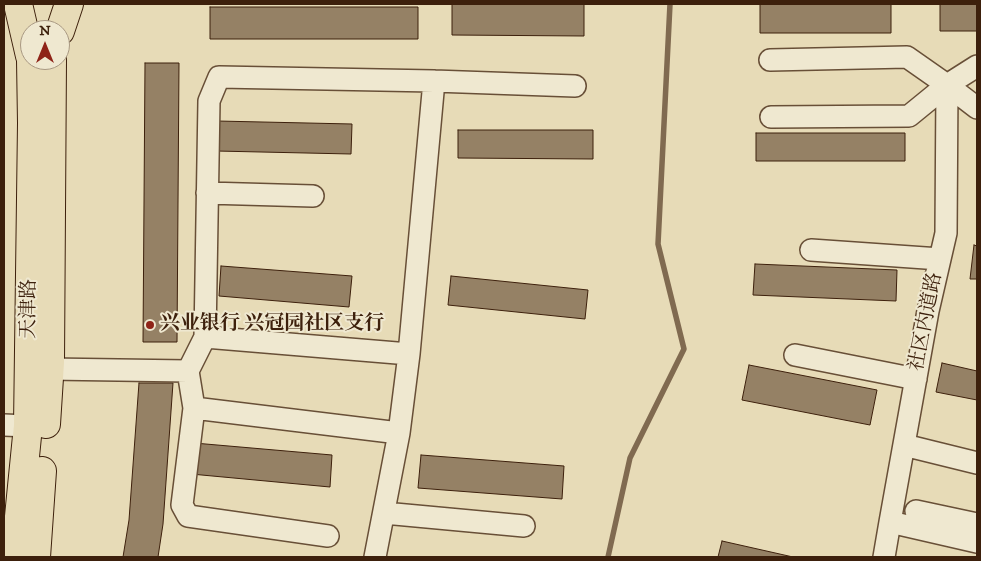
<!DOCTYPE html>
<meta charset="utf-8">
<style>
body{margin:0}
#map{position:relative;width:981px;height:561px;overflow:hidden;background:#e7dbb7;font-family:"IM FELL DW Pica",serif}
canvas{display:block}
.frame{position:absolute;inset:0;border:5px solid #3d200c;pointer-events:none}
.north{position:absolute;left:20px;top:20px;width:50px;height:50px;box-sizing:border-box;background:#efe8d0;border:1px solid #a89882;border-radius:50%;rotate:0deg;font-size:14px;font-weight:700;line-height:20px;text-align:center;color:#3d200c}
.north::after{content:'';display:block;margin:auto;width:18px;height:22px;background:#8f2418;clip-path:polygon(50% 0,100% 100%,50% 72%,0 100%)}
</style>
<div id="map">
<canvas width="981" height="561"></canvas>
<div class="frame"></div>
<div class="north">N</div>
</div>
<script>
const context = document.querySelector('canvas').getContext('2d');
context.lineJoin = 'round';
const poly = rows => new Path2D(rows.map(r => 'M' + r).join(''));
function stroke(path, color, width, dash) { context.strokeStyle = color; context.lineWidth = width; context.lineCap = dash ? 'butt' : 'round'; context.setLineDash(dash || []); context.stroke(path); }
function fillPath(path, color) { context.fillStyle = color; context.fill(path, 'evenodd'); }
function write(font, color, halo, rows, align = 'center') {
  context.font = font + ' "IM FELL DW Pica","Noto Serif SC",serif'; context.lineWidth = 4; context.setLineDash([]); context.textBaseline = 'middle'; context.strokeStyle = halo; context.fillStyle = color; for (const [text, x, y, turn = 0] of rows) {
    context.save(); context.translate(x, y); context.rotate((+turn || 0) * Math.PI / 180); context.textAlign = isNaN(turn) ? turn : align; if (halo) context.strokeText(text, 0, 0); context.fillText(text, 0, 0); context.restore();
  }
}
stroke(poly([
 [608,557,630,458,684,349,658,244,670,4]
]), '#806a50', 5.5);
const building = poly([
 [452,4,584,4,584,36,452,35,452,4],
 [760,4,891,4,891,33,760,33,760,4],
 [940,4,977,4,977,31,940,31,940,4],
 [210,7,418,7,418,39,210,39,210,7],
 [145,63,179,63,177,342,143,342,145,63],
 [217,121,352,124,351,154,216,151,217,121],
 [458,130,593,130,593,159,458,158,458,130],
 [756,133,905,133,905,161,756,161,756,133],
 [974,245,977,246,977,279,970,279,974,245],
 [755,264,897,270,896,301,753,295,755,264],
 [221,266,352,276,349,307,219,296,221,266],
 [451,276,588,290,585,319,448,305,451,276],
 [942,363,977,371,977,400,936,392,942,363],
 [749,365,877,390,870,425,742,400,749,365],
 [139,383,173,383,163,524,158,557,123,557,129,520,139,383],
 [194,443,332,455,330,487,191,474,194,443],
 [421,455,564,466,562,499,418,488,421,455],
 [722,541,793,557,718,557,722,541]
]);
fillPath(building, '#958165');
stroke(building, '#3d200c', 1);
const minor = poly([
 [770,60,907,57,947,85,977,66],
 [771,117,909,116,947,85,977,108],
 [207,193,313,196],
 [811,250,940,259],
 [205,337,409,354],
 [795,355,916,379],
 [49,369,188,371],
 [194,408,399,433],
 [4,425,28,426],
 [904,445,977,463],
 [916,511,977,524],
 [384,513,524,526],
 [890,522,977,542],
 [328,536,188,516,182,505,194,408,188,371,205,337,209,101,219,77,434,81,575,86],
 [375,557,399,433,409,354,434,81],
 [884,557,890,522,928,311,946,233,947,85]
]);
const major = poly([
 [18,4,30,56],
 [60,31,69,4],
 [46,424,50,362,52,60],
 [15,557,28,426,32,123,31,60],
 [36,557,42,471]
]);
stroke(minor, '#684f37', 24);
stroke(major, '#3d200c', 30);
stroke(minor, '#efe8d0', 21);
stroke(major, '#e7dbb7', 28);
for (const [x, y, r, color] of [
 [150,325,5,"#8f2418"]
]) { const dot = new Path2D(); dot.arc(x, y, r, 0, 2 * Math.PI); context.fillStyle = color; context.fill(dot); stroke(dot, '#efe8d0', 2); }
write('20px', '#3d200c', '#efe8d0', [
 ["天津路",30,309,-89],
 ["社区内道路",927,322,-79]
]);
write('bold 20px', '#3d200c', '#efe8d0', [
 ["兴业银行 兴冠园社区支行",160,325]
], 'left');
</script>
